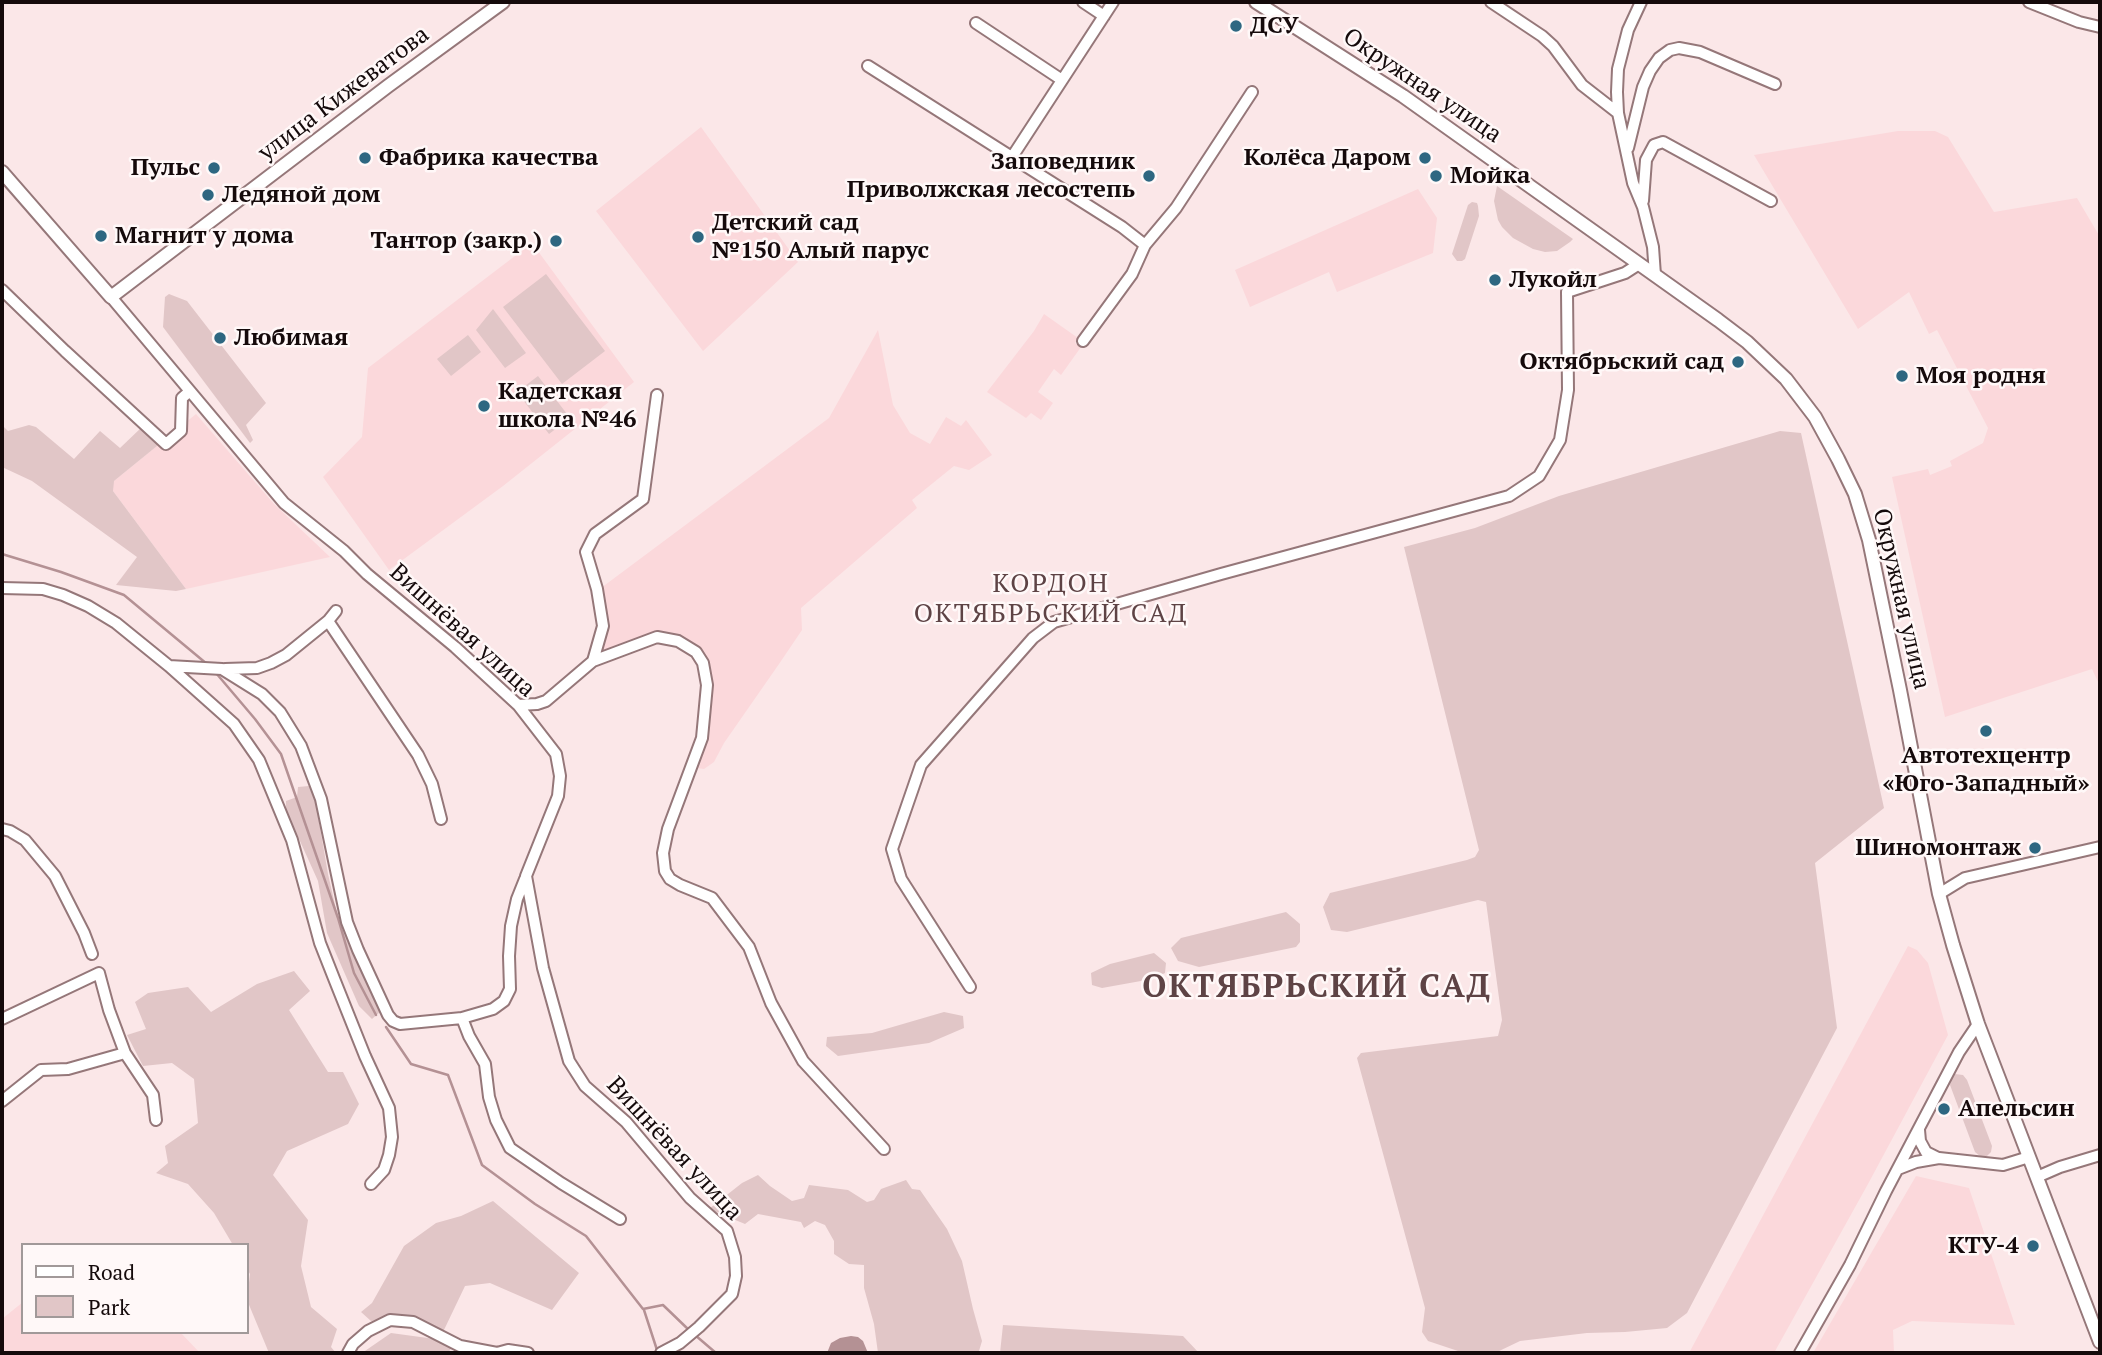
<!DOCTYPE html>
<meta charset="utf-8">
<style>
body{margin:0}
#map{position:relative;width:2102px;height:1355px;overflow:hidden;background:#fbe7e8;font-family:"PT Serif",serif}
canvas{display:block}
.frame{position:absolute;inset:0;border:4px solid #150a0b;pointer-events:none}
.legend{position:absolute;left:21px;top:1243px;width:228px;height:91px;box-sizing:border-box;background:#fff8f8;border:2px solid #a19999;margin:0;padding:9px 12px;list-style:none;font-size:21px;color:#150a0b}
.legend li{display:flex;align-items:center;gap:14px;height:35px}
.legend b{width:35px;border:2px solid #a19999}
</style>
<div id="map">
<canvas width="2102" height="1355"></canvas>
<div class="frame"></div>
<ul class="legend">
<li><b style="height:9px;background:#fff"></b>Road</li>
<li><b style="height:19px;background:#e1c6c7"></b>Park</li>
</ul>
</div>
<script>
const context = document.querySelector('canvas').getContext('2d');
context.lineJoin = 'round';
function fillPath(path, color) { context.fillStyle = color; context.fill(path, 'evenodd'); }
const poly = rows => new Path2D(rows.map(r => 'M' + r).join(''));
function stroke(path, color, width, dash) { context.strokeStyle = color; context.lineWidth = width; context.lineCap = dash ? 'butt' : 'round'; context.setLineDash(dash || []); context.stroke(path); }
function write(font, color, halo, rows, align = 'center') {
  context.font = font + ' "PT Serif",serif'; context.lineWidth = 5; context.setLineDash([]); context.textBaseline = 'middle'; context.strokeStyle = halo; context.fillStyle = color; for (const [text, x, y, turn = 0] of rows) {
    context.save(); context.translate(x, y); context.rotate((+turn || 0) * Math.PI / 180); context.textAlign = isNaN(turn) ? turn : align; if (halo) context.strokeText(text, 0, 0); context.fillText(text, 0, 0); context.restore();
  }
}
fillPath(poly([
 [701,127,798,262,703,351,596,211],
 [1898,131,1935,131,1948,137,1994,212,2077,198,2100,237,2100,686,2092,669,1945,717,1892,477,1928,469,1930,475,1952,466,1950,461,1983,443,1988,428,1937,330,1929,334,1909,292,1858,329,1754,155],
 [1418,189,1437,218,1433,253,1337,292,1329,272,1250,307,1235,270],
 [532,243,634,382,503,486,389,570,323,477,362,437,368,368],
 [1044,314,1078,338,1075,343,1081,347,1061,375,1054,369,1038,392,1053,403,1041,420,1031,413,1026,418,987,392,1034,331],
 [878,330,893,405,910,433,930,444,946,417,961,426,966,420,992,455,969,470,954,466,912,500,917,508,801,608,802,630,779,664,724,743,714,762,704,769,697,768,707,738,707,662,657,633,599,653,601,588,829,418],
 [196,414,274,504,330,557,186,589,113,491,112,486,114,481],
 [1908,946,1917,950,1928,963,1948,1035,1868,1184,1774,1353,1689,1353],
 [1916,1176,1969,1188,2015,1325,1912,1321,1893,1330,1894,1353,1813,1353],
 [23,1302,23,1332,180,1332,200,1353,2,1353,2,1319]
]), '#fbd8db');
fillPath(poly([
 [1497,186,1573,239,1570,242,1557,251,1545,252,1533,249,1513,238,1502,227,1498,220,1494,201],
 [1472,202,1477,203,1478,206,1479,216,1465,259,1462,261,1457,261,1452,254,1468,205],
 [546,274,605,351,562,384,503,307],
 [169,294,187,301,266,403,246,425,253,440,250,443,163,327,165,297],
 [493,309,526,353,505,368,476,330],
 [468,335,481,352,451,376,437,359],
 [538,376,570,418,549,434,517,392],
 [2,425,8,431,29,425,36,427,74,459,100,431,120,448,142,427,157,440,157,446,114,481,113,491,186,589,176,591,116,585,137,557,32,481,2,467],
 [1780,431,1801,433,1884,808,1815,863,1837,1028,1687,1313,1667,1328,1625,1332,1587,1333,1520,1341,1495,1353,1458,1351,1428,1341,1422,1332,1425,1308,1357,1058,1361,1053,1498,1036,1502,1020,1486,902,1478,900,1347,932,1331,930,1323,907,1330,893,1467,860,1475,857,1479,850,1404,547,1475,528,1559,496],
 [309,786,316,804,328,874,338,918,374,992,381,1011,372,1019,359,1006,327,933,318,881,286,810,286,801,297,797,298,787],
 [1286,912,1300,924,1300,942,1296,947,1199,967,1178,961,1171,948,1181,938],
 [1154,953,1166,963,1165,973,1152,979,1102,988,1092,985,1091,973,1110,964],
 [294,971,310,991,289,1010,328,1072,343,1072,359,1104,348,1124,287,1151,273,1175,308,1220,301,1266,311,1307,337,1329,331,1347,336,1353,269,1353,247,1300,250,1274,247,1269,247,1245,233,1245,214,1213,188,1184,156,1173,168,1163,165,1146,198,1123,194,1079,172,1063,143,1066,127,1035,146,1029,135,1002,148,993,188,987,211,1012,257,984],
 [944,1012,963,1016,964,1028,929,1043,838,1056,826,1046,827,1037,872,1033],
 [1955,1074,1963,1075,1967,1080,1992,1146,1991,1152,1987,1156,1980,1156,1975,1152,1950,1085,1951,1079],
 [758,1175,770,1186,792,1201,804,1198,809,1185,848,1190,867,1202,874,1200,881,1189,906,1180,912,1189,920,1190,947,1229,962,1261,973,1309,982,1341,979,1351,977,1353,878,1353,874,1324,864,1288,864,1265,849,1264,834,1254,834,1241,825,1225,815,1221,804,1228,801,1222,758,1214,745,1224,709,1209,742,1183],
 [493,1201,579,1273,552,1310,490,1283,465,1286,443,1332,403,1318,371,1321,361,1312,372,1303,404,1246,436,1223,461,1216],
 [1003,1325,1183,1336,1199,1353,1000,1353],
 [391,1333,435,1339,452,1347,448,1353,362,1353]
]), '#e1c6c7');
fillPath(poly([
 [851,1336,858,1337,863,1341,868,1353,827,1353,831,1343,840,1338]
]), '#b49194');
stroke(poly([
 [2,554,61,572,124,595,207,664],
 [216,673,255,719,281,754,338,918,354,973,376,1015],
 [386,1027,411,1064,448,1075,482,1165,535,1204,586,1236,643,1309,663,1305,690,1331],
 [644,1310,657,1350],
 [695,1335,716,1353]
]), '#b49194', 2.5);
const minor = poly([
 [1083,2,1104,16],
 [1491,2,1542,36,1553,46,1582,85,1618,113],
 [1641,2,1628,30,1618,69,1617,92,1618,113,1633,183,1643,207,1653,247,1655,275],
 [2029,2,2079,22,2100,27],
 [976,23,1062,80],
 [868,66,1122,227,1145,245],
 [1628,148,1643,87,1650,71,1659,58,1670,50,1679,48,1700,52,1775,84],
 [1012,157,1113,2],
 [1643,201,1646,160,1654,145,1663,142,1771,201],
 [2,290,65,351,166,444,181,431,182,398,190,391],
 [111,297,284,503,344,551,367,574,455,647,518,705,556,754,560,776,558,796,526,876,543,968,569,1061,585,1086,626,1122,690,1198,727,1231,735,1257,736,1276,732,1294,699,1327,680,1343,661,1353],
 [1083,341,1132,274,1145,245,1176,208,1252,92],
 [2,588,43,589,63,595,88,606,116,623,169,666,234,724,259,760,292,840,320,943,335,981,365,1056,389,1108,392,1137,389,1155,384,1170,371,1184],
 [328,621,418,755,432,784,441,819],
 [593,661,603,626,597,589,586,552,595,534,643,499,657,395],
 [169,666,222,669,262,694,280,712,301,746,321,799,347,922,358,950,388,1015,393,1021,400,1024,462,1018,493,1009,504,1001,510,989,509,956,511,926,517,899,525,879],
 [225,669,257,668,271,663,286,655,328,621,336,611],
 [518,705,537,704,546,701,593,661,657,637,678,641,696,652,703,663,707,685,702,738,668,829,663,853,665,871,670,879,680,885,712,898,749,947,771,1003,803,1061,884,1149],
 [2,829,10,831,25,840,55,876,84,933,92,954],
 [1939,894,1965,878,2100,847],
 [970,987,901,879,892,849,921,765,1033,638,1054,622,1221,574,1509,496,1539,476,1560,440,1568,390,1567,292,1625,273,1639,264],
 [462,1018,469,1036,485,1064,489,1097,496,1120,510,1148,561,1183,620,1219],
 [2,1019,99,973,109,1010,125,1053,153,1095,156,1120],
 [2,1101,41,1070,68,1069,125,1053],
 [1919,1130,1920,1141,1926,1152,1938,1158],
 [1898,1169,1916,1162,1939,1158,2003,1165,2029,1157],
 [2037,1177,2060,1167,2100,1155],
 [348,1353,353,1344,368,1331,390,1320,413,1322,460,1346,497,1353,508,1350,528,1353],
 [1800,1353,1850,1265,1886,1191,1959,1052,1978,1024]
]);
const major = poly([
 [1256,2,1403,96,1718,320,1747,342,1786,379,1815,417,1838,459,1855,494,1869,540,1900,690,1939,894,1953,945,1978,1024,2100,1342],
 [2,172,111,297,388,86,503,2]
]);
stroke(minor, '#957779', 14);
stroke(major, '#957779', 16);
stroke(minor, '#fff', 10);
stroke(major, '#fff', 12);
for (const [x, y, r, color] of [
 [1236,26,7,"#2e6781"],
 [365,158,7,"#2e6781"],
 [1425,158,7,"#2e6781"],
 [214,168,7,"#2e6781"],
 [1149,176,7,"#2e6781"],
 [1436,176,7,"#2e6781"],
 [208,195,7,"#2e6781"],
 [101,236,7,"#2e6781"],
 [698,237,7,"#2e6781"],
 [556,241,7,"#2e6781"],
 [1495,280,7,"#2e6781"],
 [220,338,7,"#2e6781"],
 [1738,362,7,"#2e6781"],
 [1902,376,7,"#2e6781"],
 [484,406,7,"#2e6781"],
 [1986,731,7,"#2e6781"],
 [2035,848,7,"#2e6781"],
 [1944,1109,7,"#2e6781"],
 [2033,1246,7,"#2e6781"]
]) { const dot = new Path2D(); dot.arc(x, y, r, 0, 2 * Math.PI); context.fillStyle = color; context.fill(dot); stroke(dot, '#fff8f8', 2.5); }
write('bold 24px', '#150a0b', '#fff8f8', [
 ["ДСУ",1250,26],
 ["Фабрика качества",379,158],
 ["Колёса Даром",1411,158,"right"],
 ["Заповедник",1135,162,"right"],
 ["Приволжская лесостепь",1135,190,"right"],
 ["Пульс",200,168,"right"],
 ["Мойка",1450,176],
 ["Ледяной дом",222,195],
 ["Детский сад",712,223],
 ["№150 Алый парус",712,251],
 ["Магнит у дома",115,236],
 ["Тантор (закр.)",542,241,"right"],
 ["Лукойл",1509,280],
 ["Любимая",234,338],
 ["Октябрьский сад",1724,362,"right"],
 ["Моя родня",1916,376],
 ["Кадетская",498,392],
 ["школа №46",498,420],
 ["Автотехцентр",1986,756,"center"],
 ["«Юго-Западный»",1986,784,"center"],
 ["Шиномонтаж",2021,848,"right"],
 ["Апельсин",1958,1109],
 ["КТУ-4",2019,1246,"right"]
], 'left');
write('24px', '#150a0b', '#fff8f8', [
 ["Окружная улица",1422,86,34],
 ["улица Кижеватова",344,94,-37],
 ["Окружная улица",1901,599,77],
 ["Вишнёвая улица",462,631,42],
 ["Вишнёвая улица",674,1149,47]
]);
context.letterSpacing = '2px';
write('26px', '#5e4345', '#fff8f8', [
 ["КОРДОН",1051,585],
 ["ОКТЯБРЬСКИЙ САД",1051,615]
]);
context.letterSpacing = '0px';
context.letterSpacing = '2px';
write('bold 32px', '#5e4345', '#fff8f8', [
 ["ОКТЯБРЬСКИЙ САД",1317,988]
]);
context.letterSpacing = '0px';
</script>
